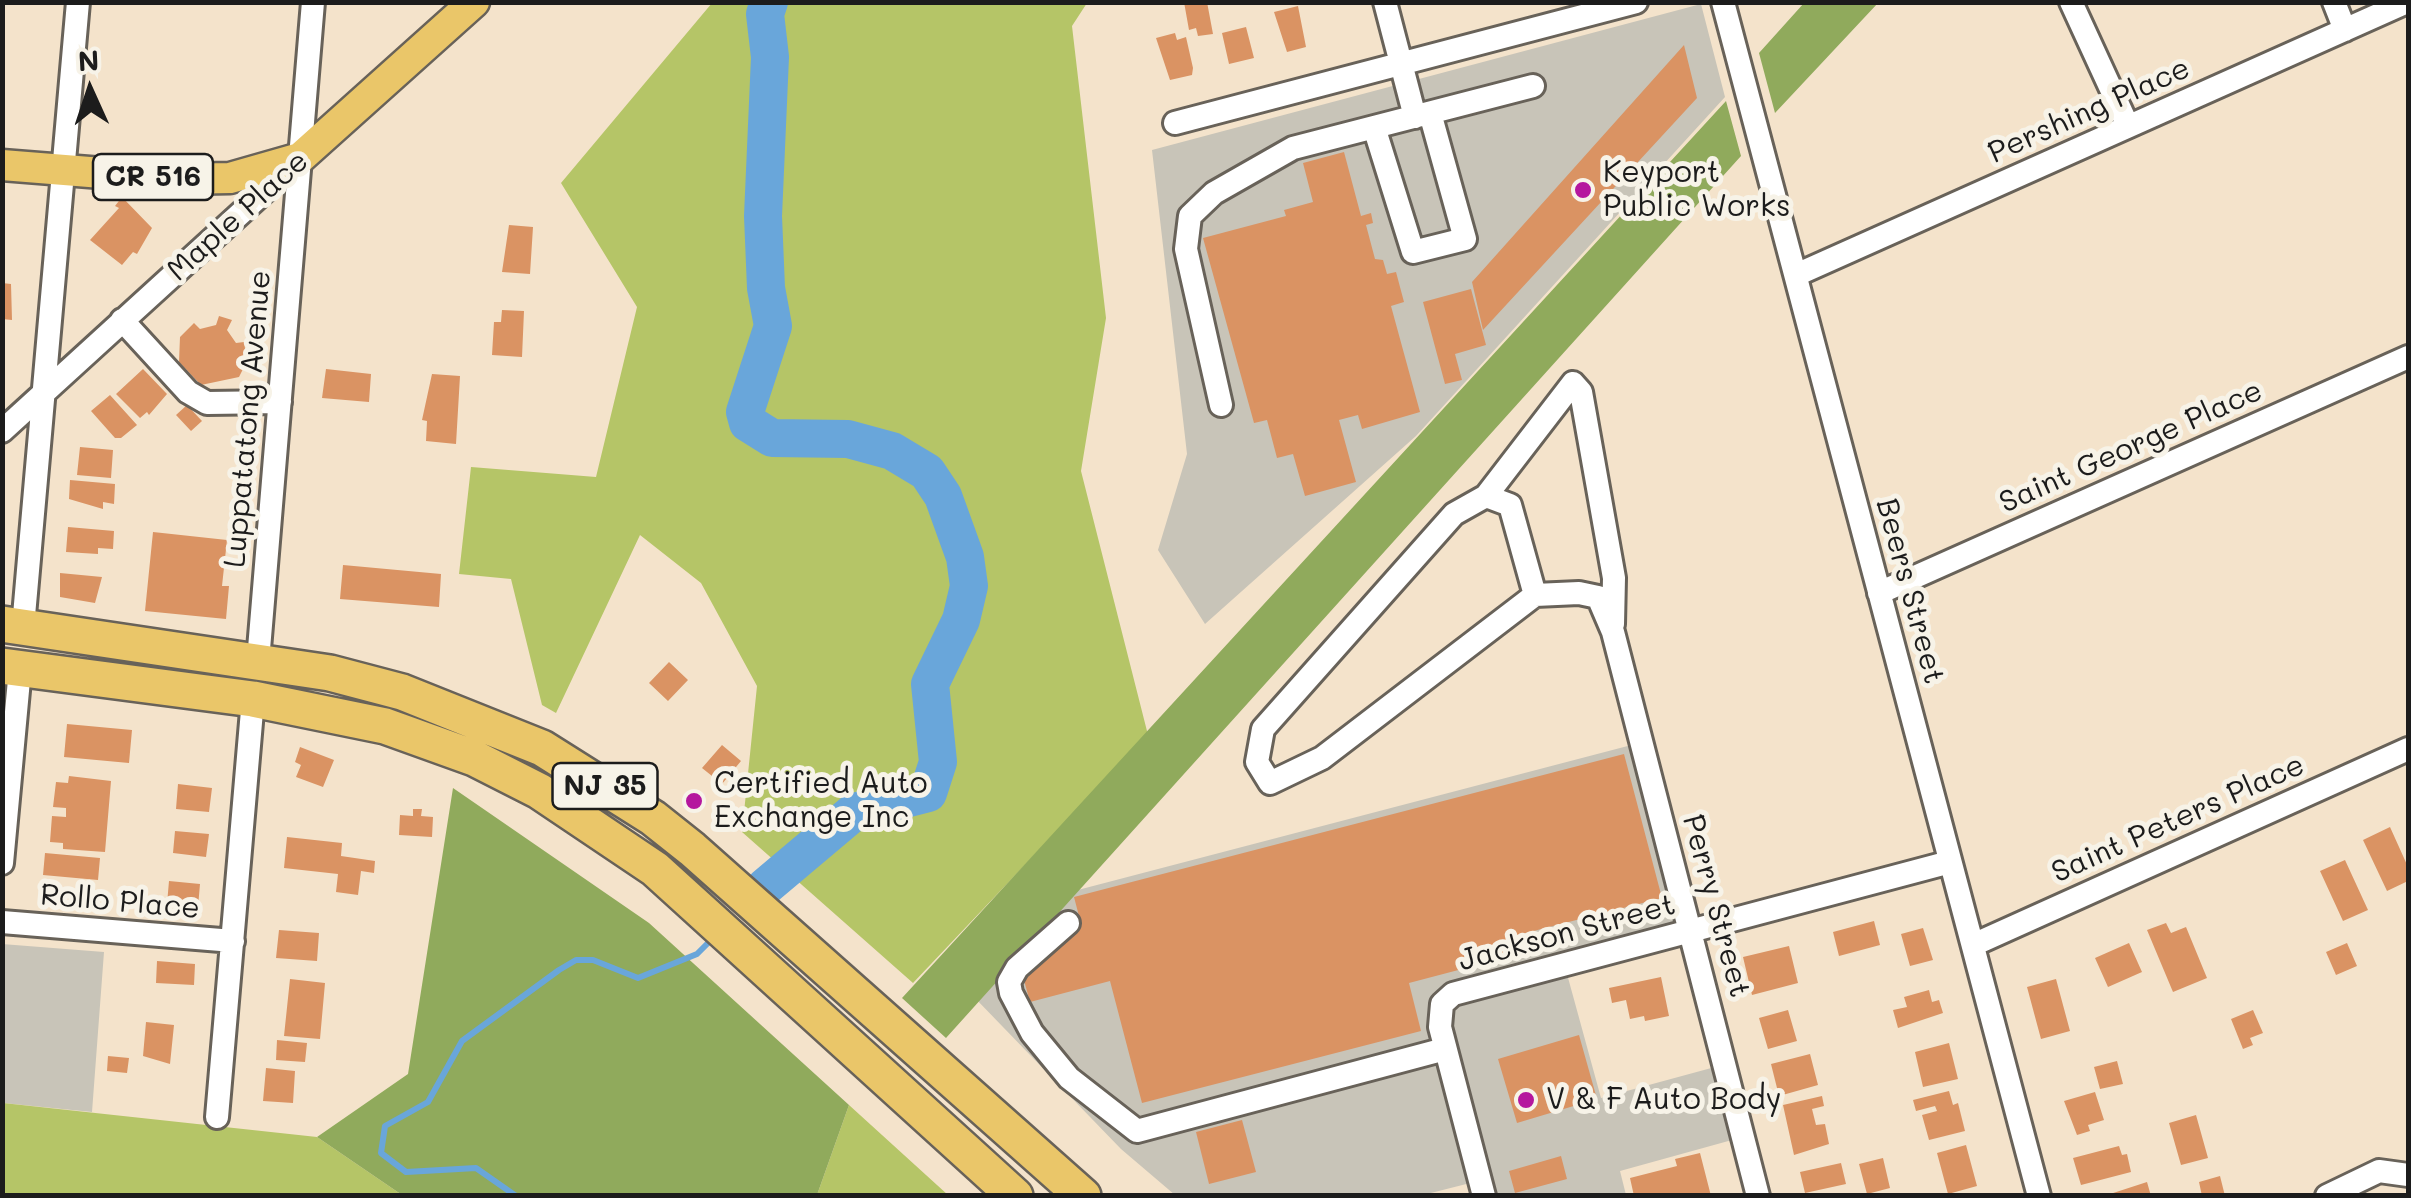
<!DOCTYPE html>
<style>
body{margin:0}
#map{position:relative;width:2411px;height:1198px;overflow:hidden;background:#f4e3cb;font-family:Mali,sans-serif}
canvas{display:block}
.frame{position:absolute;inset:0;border:5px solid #1c1c1c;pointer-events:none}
.north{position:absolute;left:40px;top:40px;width:100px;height:100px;-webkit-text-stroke:8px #f7f3e8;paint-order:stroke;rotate:357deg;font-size:28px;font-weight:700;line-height:40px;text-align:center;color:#1c1c1c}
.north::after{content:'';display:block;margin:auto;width:35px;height:45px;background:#1c1c1c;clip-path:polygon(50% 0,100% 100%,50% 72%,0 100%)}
</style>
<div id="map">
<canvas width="2411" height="1198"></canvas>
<div class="frame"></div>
<div class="north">N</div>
</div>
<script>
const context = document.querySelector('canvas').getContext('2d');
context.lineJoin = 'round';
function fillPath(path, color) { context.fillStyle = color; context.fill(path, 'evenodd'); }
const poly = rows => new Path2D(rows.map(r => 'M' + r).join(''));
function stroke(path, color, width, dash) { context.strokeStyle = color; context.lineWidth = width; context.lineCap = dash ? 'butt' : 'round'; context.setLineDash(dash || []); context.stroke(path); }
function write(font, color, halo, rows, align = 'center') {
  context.font = font + ' Mali,sans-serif'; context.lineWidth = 10; context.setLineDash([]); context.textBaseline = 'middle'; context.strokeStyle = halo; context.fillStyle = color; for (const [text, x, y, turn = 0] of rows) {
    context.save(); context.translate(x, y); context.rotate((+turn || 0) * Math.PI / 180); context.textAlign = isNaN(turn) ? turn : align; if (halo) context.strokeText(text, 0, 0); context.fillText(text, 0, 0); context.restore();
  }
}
fillPath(poly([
 [1701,4,1725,97,1416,436,1205,624,1158,550,1187,454,1152,150],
 [1643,742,1690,940,1567,974,1601,1098,1715,1067,1732,1140,1620,1171,1626,1195,1495,1195,1490,1178,1419,1196,1175,1195,1121,1149,973,996,1074,891],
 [2,944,104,952,92,1112,3,1103]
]), '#c8c4b8');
fillPath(poly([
 [712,3,1087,3,1072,26,1106,318,1081,471,1148,735,913,983,742,832,757,686,701,583,640,535,556,713,542,705,511,579,459,574,471,467,596,477,637,307,561,183],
 [3,1103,317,1137,402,1195,3,1196],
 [849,1105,948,1195,817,1195]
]), '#b5c567');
fillPath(poly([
 [1804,3,1878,3,1775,113,1759,53],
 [1726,101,1741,156,946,1038,902,998],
 [453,788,649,923,849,1105,817,1195,402,1195,317,1137,408,1074]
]), '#90aa5c');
stroke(poly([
 [516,1196,476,1168,406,1172,381,1153,385,1126,428,1102,462,1041,559,970,576,960,593,960,638,978,697,954,708,943]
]), '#69a6da', 6);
stroke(poly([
 [765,887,854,812,928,793,938,762,930,684,961,620,969,586,965,557,943,496,927,472,892,451,848,439,772,438,748,423,745,412,773,326,766,288,763,216,770,57,765,14,769,2]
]), '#69a6da', 38);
fillPath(poly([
 [1184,2,1207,2,1213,34,1198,36,1196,28,1189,30],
 [1298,6,1306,47,1287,52,1274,12],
 [1246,27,1254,58,1229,64,1222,33],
 [1175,33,1177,40,1186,37,1193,68,1192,75,1170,80,1156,38],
 [1684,45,1697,98,1483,330,1472,282],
 [1344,152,1361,216,1371,213,1373,223,1366,225,1375,259,1383,260,1387,274,1396,272,1404,302,1391,306,1420,412,1362,429,1358,415,1339,420,1356,482,1305,496,1293,454,1277,458,1267,420,1254,423,1203,238,1286,216,1284,210,1313,202,1303,163],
 [122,197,152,228,137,254,133,252,122,265,90,240,119,208,115,206],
 [509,225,533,227,530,274,502,272],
 [2,283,11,284,12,320,2,319],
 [1471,289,1486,345,1455,354,1462,380,1445,384,1423,302],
 [502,310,524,311,522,357,492,355,494,322,501,322],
 [219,316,232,320,227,330,236,343,244,342,247,361,239,377,201,385,179,362,180,337,194,323,200,329,216,325],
 [143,369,167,394,149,415,147,412,140,418,116,394],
 [326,369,371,374,369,402,322,398],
 [432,374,460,376,456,444,426,441,427,421,422,420],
 [110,395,137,425,121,438,115,438,91,411],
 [187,405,202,421,191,431,176,415],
 [80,447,113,450,111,478,77,475],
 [70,480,115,484,114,504,103,502,103,509,69,499],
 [68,527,114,531,113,549,98,548,98,554,66,552],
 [153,532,227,540,222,586,229,586,226,619,145,611],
 [343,565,441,574,439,607,340,599],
 [60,573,102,577,95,603,60,597],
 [669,662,688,680,668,701,649,683],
 [67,724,132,730,129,763,64,757],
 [722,745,741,761,722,784,702,768],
 [300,747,334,760,323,787,296,777,301,765,295,762],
 [1624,754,1662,898,1518,935,1523,953,1409,983,1421,1031,1142,1103,1110,981,1030,1002,1022,973,1080,920,1074,897],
 [69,776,111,781,105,852,63,849,63,843,50,842,52,816,66,817,66,808,53,807,56,782,68,783],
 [178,784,212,788,209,812,176,809],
 [413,809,422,809,421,816,433,817,432,837,399,835,400,815,413,816],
 [2390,827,2408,867,2408,881,2387,891,2363,840],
 [175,831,209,834,206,857,173,853],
 [287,837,342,843,341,856,375,861,374,873,361,871,358,895,336,892,338,874,284,868],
 [45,853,100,858,98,880,43,875],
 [2345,860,2368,910,2343,921,2320,871],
 [169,881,200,884,198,907,167,904],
 [1874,921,1880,945,1839,956,1833,932],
 [2166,923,2171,933,2186,927,2207,978,2173,992,2147,930],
 [1923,928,1933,960,1910,966,1901,934],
 [279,930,319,933,317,961,276,958],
 [2129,943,2142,972,2108,987,2095,958],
 [2347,943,2357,966,2336,975,2326,952],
 [1789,946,1798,983,1752,995,1743,957],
 [157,961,195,964,194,985,156,983],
 [1661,977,1669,1016,1645,1021,1644,1016,1630,1019,1626,1000,1612,1003,1609,988],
 [290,979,325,983,320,1039,284,1036],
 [2056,979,2070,1031,2041,1039,2027,987],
 [1929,990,1932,1002,1939,1000,1943,1013,1898,1028,1893,1010,1907,1007,1904,997],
 [1788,1010,1797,1041,1768,1049,1759,1018],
 [2253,1010,2263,1033,2250,1038,2253,1045,2243,1049,2231,1019],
 [146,1022,174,1025,170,1064,143,1056],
 [1579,1035,1597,1099,1517,1123,1498,1059],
 [277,1040,307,1043,305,1062,276,1060],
 [1949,1043,1958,1079,1923,1087,1915,1052],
 [1810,1054,1818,1085,1779,1096,1771,1064],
 [108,1056,129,1058,127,1073,107,1071],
 [2117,1061,2123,1084,2100,1089,2094,1067],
 [266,1068,295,1071,293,1103,263,1101],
 [1949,1091,1953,1105,1958,1103,1965,1131,1929,1140,1922,1115,1937,1111,1935,1106,1916,1111,1913,1100],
 [2095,1092,2104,1120,2088,1125,2090,1131,2077,1135,2064,1101],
 [1822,1096,1824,1106,1812,1109,1816,1125,1825,1124,1829,1144,1794,1155,1783,1105],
 [2196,1115,2208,1158,2181,1165,2169,1123],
 [1242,1120,1256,1172,1209,1184,1196,1132],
 [1966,1145,1977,1186,1948,1194,1937,1153],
 [2119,1146,2122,1155,2127,1154,2131,1172,2081,1185,2073,1158],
 [1700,1153,1711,1196,1634,1196,1630,1178,1677,1166,1675,1159],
 [1561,1156,1567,1179,1515,1193,1509,1171],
 [1883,1158,1890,1188,1867,1194,1859,1164],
 [1841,1163,1846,1184,1805,1193,1800,1172],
 [2220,1176,2225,1196,2202,1196,2199,1182],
 [2147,1182,2151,1196,2107,1196,2107,1195]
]), '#da9363');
const minor = poly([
 [1385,2,1415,117],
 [1723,2,2039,1196],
 [2071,2,2128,126],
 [2334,2,2345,30],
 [1175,123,1636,2],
 [1374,127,1413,252,1465,239,1430,113],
 [1796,275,2407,2],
 [122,320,188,392,207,403,280,402],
 [1221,405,1186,249,1190,216,1214,193,1293,148,1533,86],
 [2,431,298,161],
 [1486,496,1573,383,1581,392,1614,578,1613,624],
 [1879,593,2408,357],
 [1535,595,1510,505,1486,496,1454,514,1263,729,1257,762,1270,783,1322,758,1535,595,1579,593,1598,597,1613,632,1758,1196],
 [23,627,78,2],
 [258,661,313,2],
 [2,863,20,669],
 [2,922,233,941],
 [1068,923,1017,968,1009,982,1011,993,1032,1033,1069,1078,1137,1131,1445,1049],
 [1973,945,2408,749],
 [217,1117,253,699],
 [1484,1196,1440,1027,1442,1004,1453,994,1950,862],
 [2327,1196,2379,1171,2408,1175]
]);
const major = poly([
 [2,165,177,179,230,178,300,158,474,2]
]);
const highway = poly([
 [2,624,330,673,402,692,542,748,653,818,692,849,1083,1196],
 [2,666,253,699,385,726,474,758,539,791,655,869,1015,1196]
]);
stroke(minor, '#686259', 28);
stroke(major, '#686259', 35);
stroke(highway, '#686259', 40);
stroke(minor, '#fff', 22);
stroke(major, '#eac669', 30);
stroke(highway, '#eac669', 35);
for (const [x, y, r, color] of [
 [1583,190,10,"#b5179e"],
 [694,801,10,"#b5179e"],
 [1526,1100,10,"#b5179e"]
]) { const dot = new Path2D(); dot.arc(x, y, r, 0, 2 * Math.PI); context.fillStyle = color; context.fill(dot); stroke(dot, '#f7f3e8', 4); }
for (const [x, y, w] of [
 [153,177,120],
 [605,786,105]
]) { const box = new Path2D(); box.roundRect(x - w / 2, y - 23, w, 46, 8); context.fillStyle = '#f7f3e8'; context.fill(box); stroke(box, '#1c1c1c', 2.5); }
write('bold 28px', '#1c1c1c', null, [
 ["CR 516",153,177],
 ["NJ 35",605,786]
]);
write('30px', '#1c1c1c', '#f7f3e8', [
 ["Pershing Place",2089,111,-24],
 ["Maple Place",238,216,-42],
 ["Luppatatong Avenue",248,419,-85],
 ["Saint George Place",2131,447,-24],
 ["Beers Street",1910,591,75],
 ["Saint Peters Place",2178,819,-24],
 ["Rollo Place",120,902,5],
 ["Perry Street",1716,906,75],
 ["Jackson Street",1567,933,-15]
]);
write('30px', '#1c1c1c', '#f7f3e8', [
 ["Keyport",1603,173],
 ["Public Works",1603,207],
 ["Certified Auto",714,784],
 ["Exchange Inc",714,818],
 ["V & F Auto Body",1546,1100]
], 'left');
</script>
